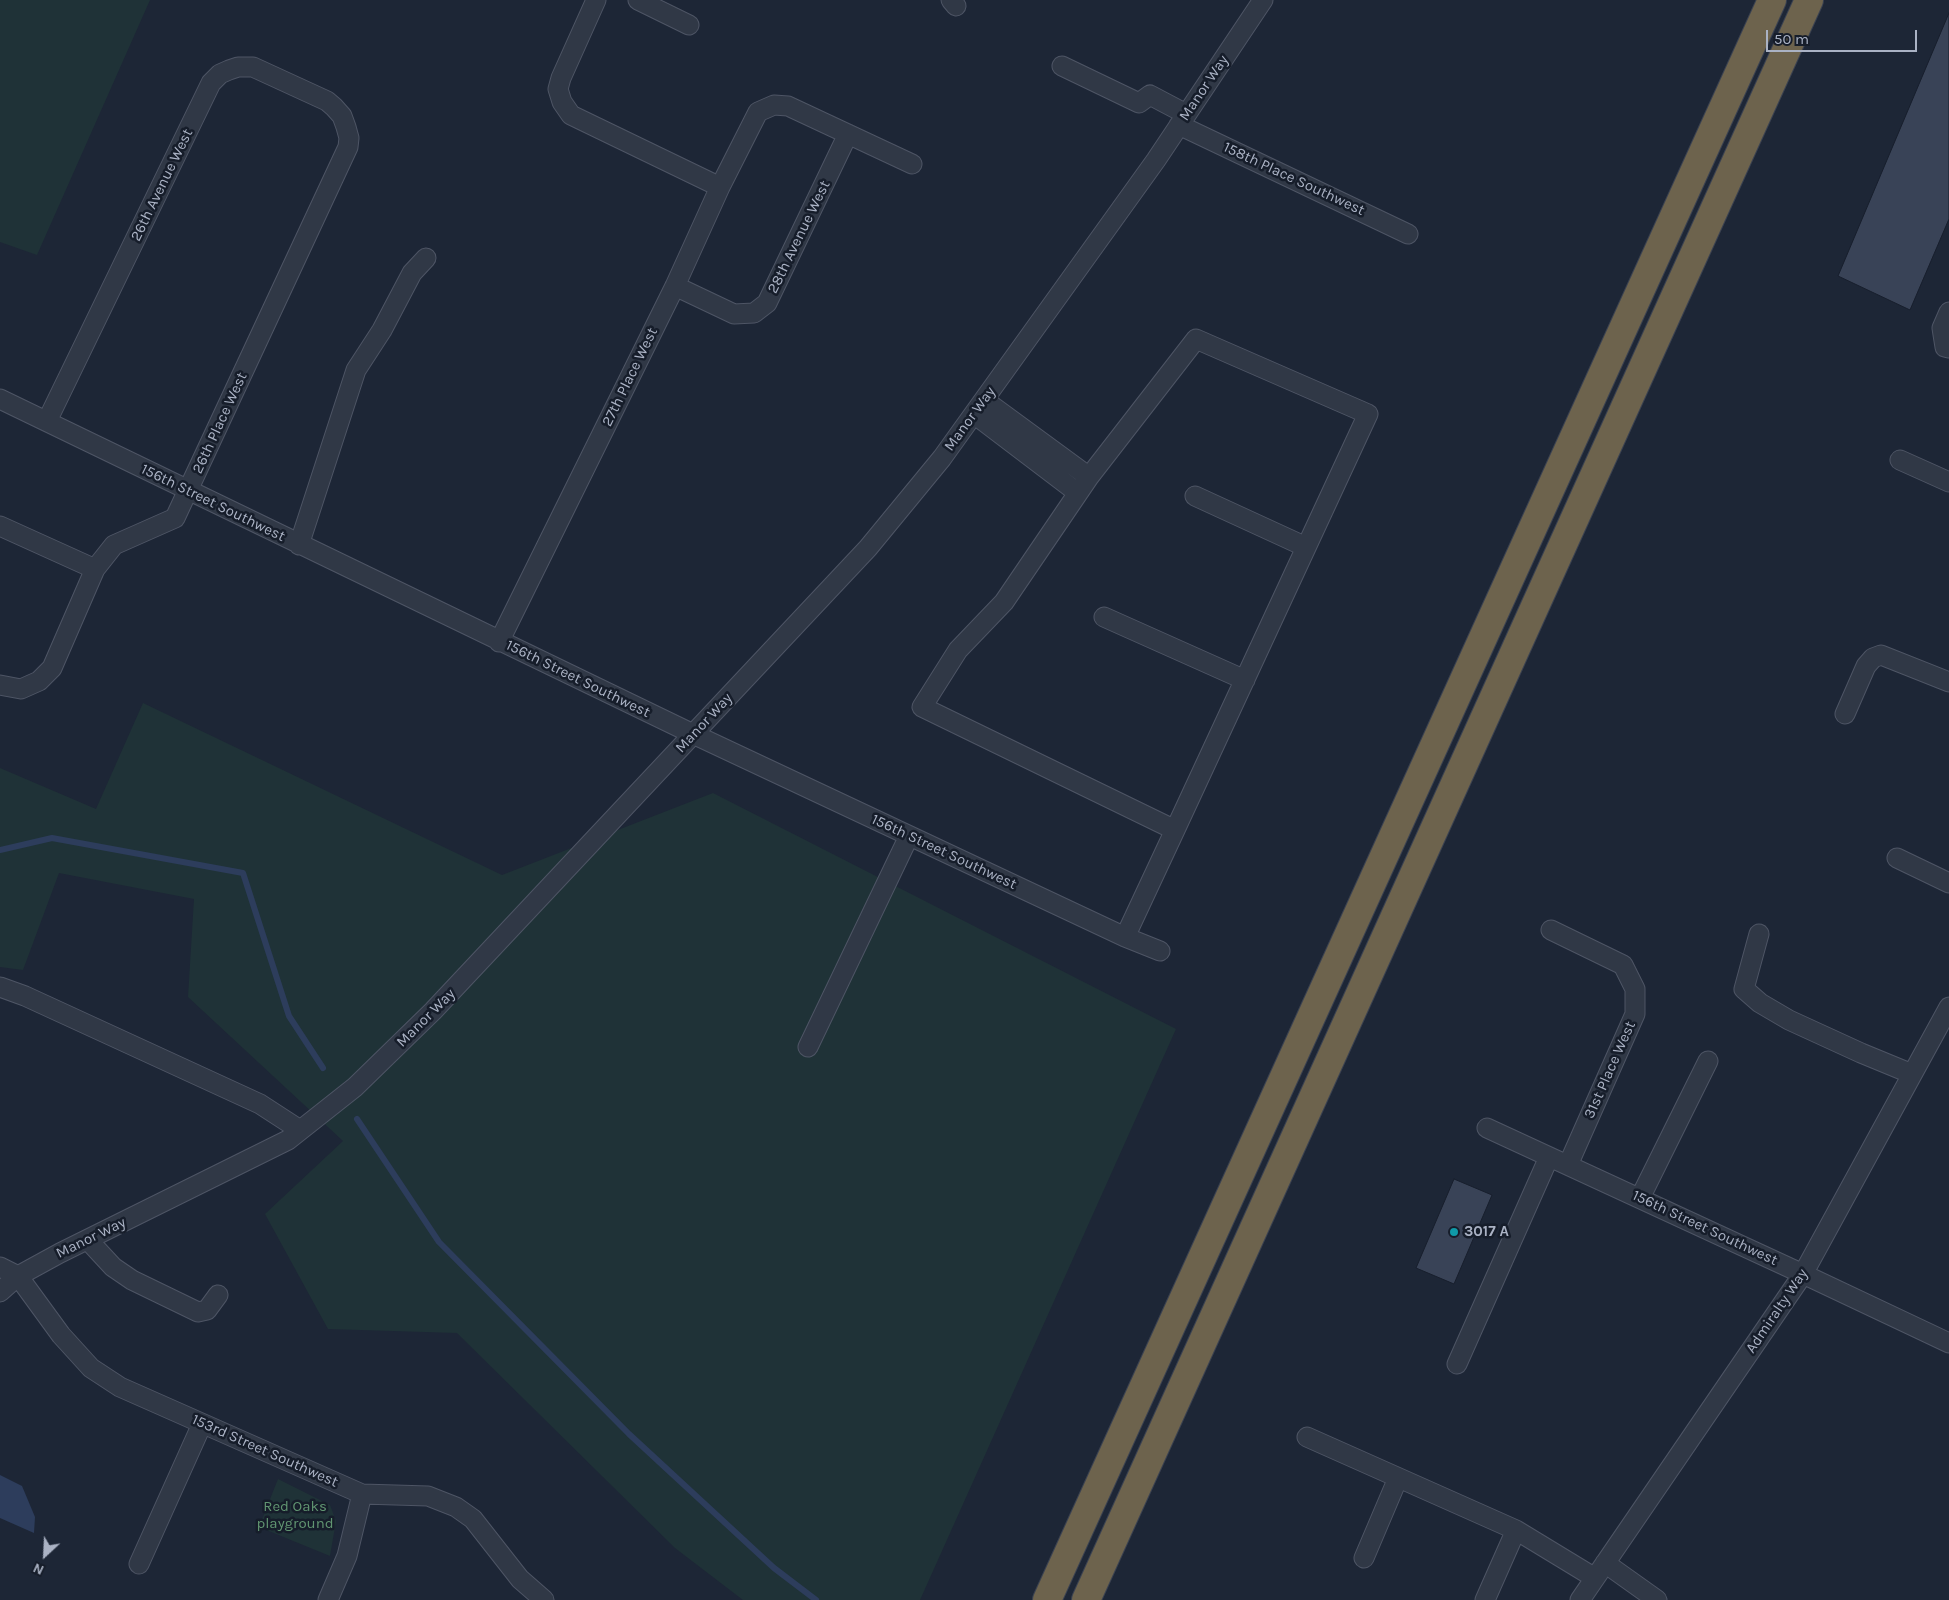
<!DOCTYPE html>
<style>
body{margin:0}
#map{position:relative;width:1949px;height:1600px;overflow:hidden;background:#1d2636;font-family:Karla,sans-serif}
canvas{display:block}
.north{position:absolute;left:20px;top:1530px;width:50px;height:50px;-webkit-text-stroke:4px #161d2a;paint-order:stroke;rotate:205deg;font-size:14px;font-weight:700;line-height:20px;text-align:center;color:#aab2c4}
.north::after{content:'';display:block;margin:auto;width:18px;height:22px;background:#aab2c4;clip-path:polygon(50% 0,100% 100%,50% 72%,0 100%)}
.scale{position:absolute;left:1766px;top:30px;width:151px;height:22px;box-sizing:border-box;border:2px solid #aab2c4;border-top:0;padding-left:6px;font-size:15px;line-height:18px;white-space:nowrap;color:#aab2c4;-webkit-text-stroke:4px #161d2a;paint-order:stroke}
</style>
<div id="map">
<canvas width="1949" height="1600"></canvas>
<div class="north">N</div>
<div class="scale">50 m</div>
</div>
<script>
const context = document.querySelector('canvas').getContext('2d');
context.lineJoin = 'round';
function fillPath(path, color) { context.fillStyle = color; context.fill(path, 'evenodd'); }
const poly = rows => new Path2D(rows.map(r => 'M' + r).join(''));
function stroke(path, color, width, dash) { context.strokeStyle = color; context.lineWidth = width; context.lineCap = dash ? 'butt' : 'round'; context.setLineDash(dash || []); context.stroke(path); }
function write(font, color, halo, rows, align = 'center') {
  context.font = font + ' Karla,sans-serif'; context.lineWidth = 5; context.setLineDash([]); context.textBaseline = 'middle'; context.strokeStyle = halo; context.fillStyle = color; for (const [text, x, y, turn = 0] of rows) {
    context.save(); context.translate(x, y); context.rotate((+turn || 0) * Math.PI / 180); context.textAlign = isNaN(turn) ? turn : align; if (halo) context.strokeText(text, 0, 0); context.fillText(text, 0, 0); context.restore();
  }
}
fillPath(poly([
 [0,0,150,0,37,255,0,242],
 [143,703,502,875,713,793,1176,1029,920,1600,743,1600,675,1548,457,1333,328,1329,265,1214,343,1141,188,997,194,899,59,873,23,970,0,967,0,768,96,809],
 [278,1479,330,1505,336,1521,330,1556,259,1527]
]), '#1f3237');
fillPath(poly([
 [0,1475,22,1486,35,1517,34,1533,0,1518]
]), '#2d3d5c');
stroke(poly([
 [0,850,52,838,243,873,289,1016,323,1068],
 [357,1119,439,1242,629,1434,774,1568,816,1600]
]), '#2d3d5c', 6);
const building = poly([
 [1949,13,1949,219,1910,310,1838,276,1949,13],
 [1454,1179,1492,1195,1454,1284,1416,1268,1454,1179]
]);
fillPath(building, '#394357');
stroke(building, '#181f2d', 1);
const minor = poly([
 [596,0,561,78,558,89,562,102,571,115,720,187],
 [638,0,689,25],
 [951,0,956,6],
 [1062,66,1139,103,1150,95,1186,114],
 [1179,125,1408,234],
 [675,286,734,314,754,313,767,303,848,134],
 [1949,312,1942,328,1945,347,1949,348],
 [0,399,693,734,1125,937,1160,951],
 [984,400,1089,477],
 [974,414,1078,493],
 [1900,460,1949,482],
 [1195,496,1306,547],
 [0,526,95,569],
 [299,545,356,370,382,330,412,273,426,258],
 [1104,617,1245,680],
 [499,642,675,286,720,187,758,112,774,105,788,106,912,164],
 [0,685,21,689,39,681,52,668,95,569,114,545,175,518,348,147,349,138,346,127,342,116,334,107,327,101,253,67,238,67,229,70,220,74,211,83,47,421],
 [1845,714,1866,666,1873,658,1881,655,1949,682],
 [1897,858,1949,883],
 [1551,930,1623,965,1635,989,1635,1014,1568,1165],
 [1759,934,1744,989,1760,1003,1789,1020,1861,1053,1912,1074],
 [1125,937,1175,830,1368,414,1196,339,1089,477,1004,602,958,650,922,707,1175,830],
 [0,987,25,996,260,1104,300,1130],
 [808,1047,909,836],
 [1487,1128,1803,1274,1949,1343],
 [1640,1198,1708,1061],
 [88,1240,113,1267,132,1280,198,1312,207,1310,218,1295],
 [0,1267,18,1276,61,1335,91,1368,120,1387,362,1494,428,1496,456,1507,473,1519,520,1579,544,1600],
 [0,1292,18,1276,60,1253,288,1140,355,1087,433,1011,868,548,942,458,1156,160,1263,0],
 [1457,1364,1549,1157],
 [1307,1437,1516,1530,1595,1578],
 [1364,1558,1398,1478],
 [1605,1563,1657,1600],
 [139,1564,202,1424],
 [328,1600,347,1556,362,1494],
 [1485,1600,1516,1530],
 [1580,1600,1803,1274,1949,1007]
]);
const highway = poly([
 [1047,1600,1772,0],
 [1086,1600,1809,0]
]);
stroke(minor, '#4e5565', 21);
stroke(highway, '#3b4251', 30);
stroke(minor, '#303846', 19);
stroke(highway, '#6d634d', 28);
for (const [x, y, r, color] of [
 [1454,1232,5,"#0f9aa8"]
]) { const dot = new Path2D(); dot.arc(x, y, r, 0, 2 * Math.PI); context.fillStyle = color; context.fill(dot); stroke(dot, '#161d2a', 2); }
write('15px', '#aab2c4', '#161d2a', [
 ["Manor Way",1204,88,-56],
 ["158th Place Southwest",1294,179,25],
 ["26th Avenue West",162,185,-64],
 ["28th Avenue West",799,237,-64],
 ["27th Place West",630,377,-64],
 ["Manor Way",970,419,-54],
 ["26th Place West",220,423,-65],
 ["156th Street Southwest",213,503,26],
 ["156th Street Southwest",578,679,26],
 ["Manor Way",704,723,-47],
 ["156th Street Southwest",944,852,25],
 ["Manor Way",426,1018,-45],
 ["31st Place West",1610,1070,-66],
 ["156th Street Southwest",1705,1228,25],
 ["Manor Way",91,1238,-26],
 ["Admiralty Way",1777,1311,-56],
 ["153rd Street Southwest",265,1451,24]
]);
write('bold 15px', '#aab2c4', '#161d2a', [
 ["3017 A",1464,1232]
], 'left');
write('15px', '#619571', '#161d2a', [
 ["Red Oaks",295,1507],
 ["playground",295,1524]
]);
</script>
